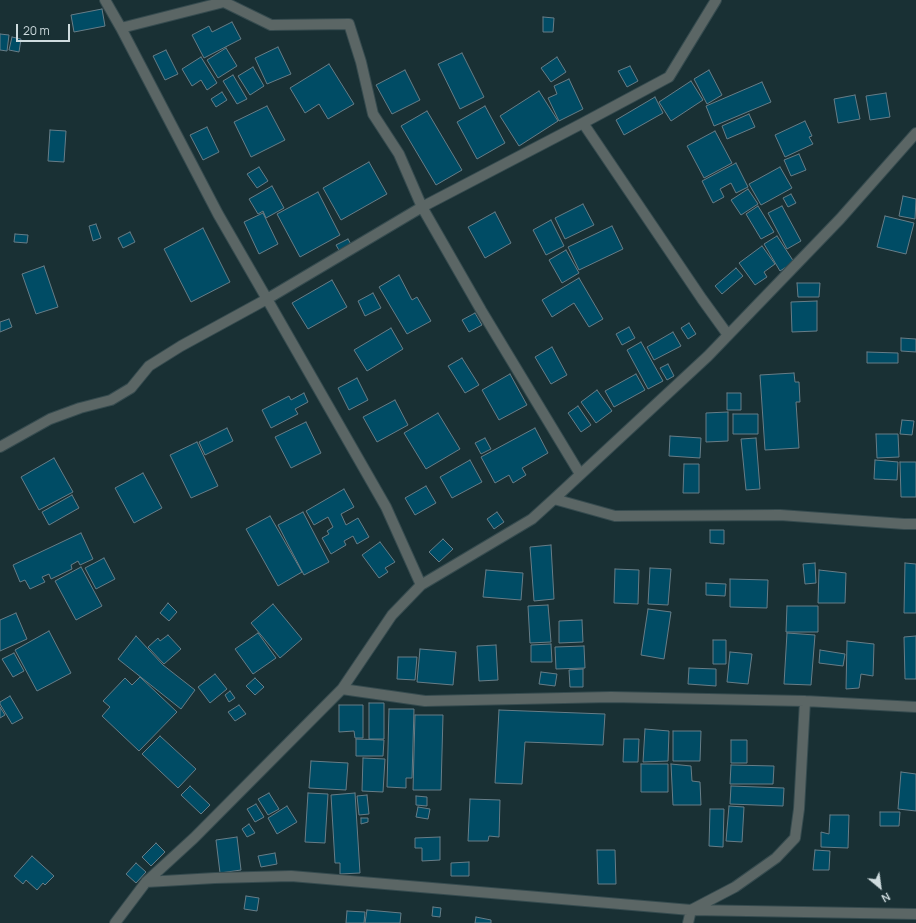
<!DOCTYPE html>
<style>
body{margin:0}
#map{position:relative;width:916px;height:923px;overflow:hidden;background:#193034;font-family:Manrope,sans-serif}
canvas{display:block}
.north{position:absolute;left:860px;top:867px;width:40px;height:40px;-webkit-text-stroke:3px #193034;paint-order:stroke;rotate:151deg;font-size:11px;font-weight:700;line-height:16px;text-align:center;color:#cedbde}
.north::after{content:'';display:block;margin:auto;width:14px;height:18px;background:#cedbde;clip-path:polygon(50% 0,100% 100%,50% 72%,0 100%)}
.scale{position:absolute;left:16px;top:24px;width:54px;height:18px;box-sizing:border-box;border:2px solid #cedbde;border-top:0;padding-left:5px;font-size:12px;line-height:14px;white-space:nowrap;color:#cedbde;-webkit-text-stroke:3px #193034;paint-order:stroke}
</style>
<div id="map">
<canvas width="916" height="923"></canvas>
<div class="north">N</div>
<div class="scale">20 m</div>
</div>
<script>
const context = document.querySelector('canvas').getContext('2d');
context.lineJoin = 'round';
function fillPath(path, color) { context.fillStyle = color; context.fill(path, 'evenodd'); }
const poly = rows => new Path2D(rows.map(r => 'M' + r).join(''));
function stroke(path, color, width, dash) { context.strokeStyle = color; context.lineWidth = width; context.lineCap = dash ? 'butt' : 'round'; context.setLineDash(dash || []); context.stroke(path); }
const building = poly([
 [102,9,105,26,74,32,71,15,102,9],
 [543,17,554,18,553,32,543,32,543,17],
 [232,22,241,39,204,58,192,35,209,26,212,32,232,22],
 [0,34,9,35,7,51,0,50,0,34],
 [12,37,21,39,19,52,9,50,12,37],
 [278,47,291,74,267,84,255,58,278,47],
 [226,48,237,66,218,78,207,60,226,48],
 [166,50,178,74,165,80,153,56,166,50],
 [462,53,484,97,460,109,438,64,462,53],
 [201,57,217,83,207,90,201,80,192,86,182,69,201,57],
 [557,57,566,72,551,82,541,68,557,57],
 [329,64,354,104,328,119,319,104,305,113,290,88,329,64],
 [630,66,638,81,627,87,618,71,630,66],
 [253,67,264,86,250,95,238,76,253,67],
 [405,70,420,100,392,114,376,85,405,70],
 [709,70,722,95,707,104,694,79,709,70],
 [233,75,247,99,237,104,223,81,233,75],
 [569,79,583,109,559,121,548,98,557,94,554,86,569,79],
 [691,81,703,100,671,121,659,102,691,81],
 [762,82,771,102,714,126,706,106,762,82],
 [539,91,558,121,519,146,500,116,539,91],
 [222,92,227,100,216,107,211,99,222,92],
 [886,93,890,117,870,120,866,96,886,93],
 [855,95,860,119,838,123,834,99,855,95],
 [655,97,663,113,624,135,616,120,655,97],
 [267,106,285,140,251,157,234,122,267,106],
 [485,106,505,143,477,159,457,122,485,106],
 [427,111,462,170,436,185,401,126,427,111],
 [749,114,755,127,727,139,722,126,749,114],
 [805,121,812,136,809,137,813,144,785,157,775,135,805,121],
 [207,127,219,152,203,160,190,135,207,127],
 [50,130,66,131,64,162,48,161,50,130],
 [715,131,732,163,704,178,687,146,715,131],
 [799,154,806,170,791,176,784,160,799,154],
 [369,162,387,194,341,220,323,188,369,162],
 [736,163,748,187,736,193,731,183,720,189,724,197,713,203,702,181,736,163],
 [259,167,268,181,257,188,247,174,259,167],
 [780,167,792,188,761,205,749,184,780,167],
 [272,186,284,208,266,218,263,211,258,214,249,199,272,186],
 [748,189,758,204,741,215,731,200,748,189],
 [318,192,340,235,300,257,277,214,318,192],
 [791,194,796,203,788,207,783,198,791,194],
 [903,196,916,199,915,219,899,216,903,196],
 [583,204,594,225,565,239,555,218,583,204],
 [758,206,774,232,761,239,746,214,758,206],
 [782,206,801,241,787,249,768,213,782,206],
 [495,212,511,243,485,258,468,227,495,212],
 [263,213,278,244,259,254,244,222,263,213],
 [885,216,914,223,906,254,877,247,885,216],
 [551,220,564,246,546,255,533,230,551,220],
 [96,224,101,238,93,241,89,226,96,224],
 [612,226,623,249,579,270,568,247,612,226],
 [203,228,230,282,191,302,164,249,203,228],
 [130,232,135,242,123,248,118,238,130,232],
 [15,234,28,235,27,243,14,242,15,234],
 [777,236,794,262,780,271,764,244,777,236],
 [348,239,352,246,340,252,336,245,348,239],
 [762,246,775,264,764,272,767,277,755,285,739,263,762,246],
 [566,250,579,273,562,283,549,260,566,250],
 [44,266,58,307,36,314,22,274,44,266],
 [736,268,743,276,722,294,715,286,736,268],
 [399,275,412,300,417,297,431,321,407,334,379,287,399,275],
 [579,278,603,319,589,327,574,303,552,317,542,300,579,278],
 [332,280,347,307,308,329,292,303,332,280],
 [797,283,820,283,819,297,798,297,797,283],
 [373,293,381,308,365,316,358,301,373,293],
 [817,301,817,331,792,332,791,302,817,301],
 [475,313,482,325,469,332,462,320,475,313],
 [9,319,12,327,0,332,0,322,9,319],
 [689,323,696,334,688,339,681,328,689,323],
 [629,327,635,338,622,345,616,334,629,327],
 [391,328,403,349,367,371,354,350,391,328],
 [673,332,681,346,654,360,647,347,673,332],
 [901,338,916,339,916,352,901,351,901,338],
 [641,342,663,381,648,389,627,350,641,342],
 [552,347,567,375,551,384,535,357,552,347],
 [867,352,898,353,898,363,867,363,867,352],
 [462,358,479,385,465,393,448,366,462,358],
 [668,364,674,376,667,380,660,368,668,364],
 [794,373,795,382,799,382,800,402,796,402,799,448,765,450,760,375,794,373],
 [510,374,527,405,499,420,482,390,510,374],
 [636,374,645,390,614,407,605,391,636,374],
 [357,378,368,400,349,410,338,388,357,378],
 [597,390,612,411,596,423,581,402,597,390],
 [304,393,308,402,295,409,298,414,271,428,262,410,289,396,291,400,304,393],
 [727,393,741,393,741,410,727,410,727,393],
 [395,400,408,425,377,442,363,417,395,400],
 [578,406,591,425,581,432,568,413,578,406],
 [728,412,728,441,706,442,706,413,728,412],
 [438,413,460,449,426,469,404,433,438,413],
 [733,414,758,414,758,434,733,434,733,414],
 [902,420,914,421,912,435,900,434,902,420],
 [306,422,321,453,291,468,275,437,306,422],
 [227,428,233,441,205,455,199,442,227,428],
 [535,428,548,453,522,468,526,475,513,483,509,475,495,483,481,457,535,428],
 [876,434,898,434,899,457,877,458,876,434],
 [670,436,701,438,700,458,669,456,670,436],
 [485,438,491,449,481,454,475,443,485,438],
 [756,438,760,489,746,490,741,439,756,438],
 [197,442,218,486,191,498,170,455,197,442],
 [54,458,73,492,39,510,21,477,54,458],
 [470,460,482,482,452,498,440,477,470,460],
 [875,460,898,462,897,480,874,479,875,460],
 [900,462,916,462,916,497,901,497,900,462],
 [684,464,699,464,699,493,683,493,684,464],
 [143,473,162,508,134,523,115,488,143,473],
 [426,486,436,503,415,515,405,498,426,486],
 [344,489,354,507,341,514,346,525,358,518,369,537,357,544,353,536,344,541,346,545,331,554,322,538,329,534,327,531,333,527,328,517,314,525,306,511,344,489],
 [72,495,79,508,49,525,42,512,72,495],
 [303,512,329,562,304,575,278,525,303,512],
 [497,512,504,522,494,529,487,519,497,512],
 [270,516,302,572,278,586,246,529,270,516],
 [710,530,724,530,724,544,710,543,710,530],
 [81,533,93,559,80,565,78,561,71,565,72,569,51,579,49,574,42,577,45,582,30,589,25,580,20,582,13,565,81,533],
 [443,539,453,549,439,562,429,552,443,539],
 [380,542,395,562,385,568,388,572,379,578,362,555,380,542],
 [551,545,554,599,534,601,530,547,551,545],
 [104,558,115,579,96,589,85,568,104,558],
 [815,563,816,583,805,584,803,564,815,563],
 [905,563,916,564,916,613,904,613,905,563],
 [81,567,102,606,76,620,55,581,81,567],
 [650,568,671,569,668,605,648,604,650,568],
 [615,569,639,570,638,604,614,603,615,569],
 [486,570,523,573,521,600,483,597,486,570],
 [819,570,846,573,845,603,818,603,819,570],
 [730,579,768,580,767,608,730,607,730,579],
 [706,583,726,584,725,596,706,595,706,583],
 [168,603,177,612,169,621,160,613,168,603],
 [273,604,302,639,280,658,251,623,273,604],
 [548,605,551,642,530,643,528,606,548,605],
 [787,606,818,606,818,632,786,632,787,606],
 [648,609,671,612,664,659,641,655,648,609],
 [16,613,27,639,0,651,0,620,16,613],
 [582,620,583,642,559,643,559,621,582,620],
 [49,631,71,673,37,691,15,650,49,631],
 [258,633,276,658,253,674,235,649,258,633],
 [787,633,815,635,811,685,784,684,787,633],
 [168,635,181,649,164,664,148,647,158,638,160,641,168,635],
 [136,636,163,665,195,690,181,709,118,659,136,636],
 [916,636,916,679,905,679,904,637,916,636],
 [713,640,726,640,726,664,713,664,713,640],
 [847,641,874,644,873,676,861,674,859,688,846,689,847,641],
 [551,644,552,662,531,662,531,645,551,644],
 [496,645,498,680,479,681,477,646,496,645],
 [584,646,585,668,556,669,555,647,584,646],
 [420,649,456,652,453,685,417,682,420,649],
 [820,650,845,654,843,666,819,663,820,650],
 [730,652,752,654,748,684,727,682,730,652],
 [14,653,24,671,13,677,2,659,14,653],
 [398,657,417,657,415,680,397,679,398,657],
 [689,668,716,669,716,686,688,684,689,668],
 [583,669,583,687,570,687,569,670,583,669],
 [541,672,557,674,555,686,539,684,541,672],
 [215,674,227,689,210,703,198,687,215,674],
 [140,677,177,712,139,751,102,716,110,707,103,701,125,678,132,685,140,677],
 [255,678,264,687,255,695,246,686,255,678],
 [230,691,235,698,229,702,225,695,230,691],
 [10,696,23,718,12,724,0,704,0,702,10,696],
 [369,703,384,703,384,739,369,739,369,703],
 [239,705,246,714,235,721,228,712,239,705],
 [339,705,363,705,363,738,355,738,354,731,339,732,339,705],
 [0,707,5,715,0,718,0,707],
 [389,709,414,709,412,778,406,778,406,788,387,787,389,709],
 [499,710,605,714,603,745,525,742,522,784,495,783,499,710],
 [415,715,443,715,441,790,413,790,415,715],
 [645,729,669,731,668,761,643,762,645,729],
 [673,731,701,731,700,761,673,761,673,731],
 [160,736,196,769,178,788,142,754,160,736],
 [356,739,384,740,383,756,356,756,356,739],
 [624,739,639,739,638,762,623,762,624,739],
 [731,740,747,740,747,763,731,763,731,740],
 [363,758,385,759,383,792,362,791,363,758],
 [311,761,348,763,346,790,309,788,311,761],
 [641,764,668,764,668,792,641,792,641,764],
 [671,764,691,766,692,781,700,782,701,805,673,805,671,764],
 [731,765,774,766,773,784,730,784,731,765],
 [901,772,916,774,916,811,898,809,901,772],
 [190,786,210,805,201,814,181,795,190,786],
 [731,786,784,788,783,806,730,804,731,786],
 [269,793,279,809,268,815,258,799,269,793],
 [308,793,328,794,325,843,305,842,308,793],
 [355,793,360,873,340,874,340,863,335,863,331,795,355,793],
 [367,795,369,814,359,815,357,796,367,795],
 [416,796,427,797,427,806,416,805,416,796],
 [470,799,500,800,499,837,489,836,488,841,468,841,470,799],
 [256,804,264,817,255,822,247,809,256,804],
 [287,806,297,822,277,834,268,818,287,806],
 [729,806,744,807,742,842,726,841,729,806],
 [418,807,430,809,428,819,416,817,418,807],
 [710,809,724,809,723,847,709,846,710,809],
 [880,812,900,812,899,826,880,826,880,812],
 [830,815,849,815,848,848,821,847,821,832,829,834,830,815],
 [361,818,368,818,368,822,361,824,361,818],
 [249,824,255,833,247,837,242,829,249,824],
 [237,837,241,870,220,873,216,840,237,837],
 [440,837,440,860,422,861,422,848,415,848,415,838,440,837],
 [156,843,165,852,151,866,142,857,156,843],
 [597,850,615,850,616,884,598,884,597,850],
 [815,850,830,851,829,870,813,870,815,850],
 [275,853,277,864,261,867,258,856,275,853],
 [32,856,54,876,45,885,43,883,37,890,26,880,23,884,14,876,32,856],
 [469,862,469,876,451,876,451,863,469,862],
 [136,863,146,872,136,883,126,874,136,863],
 [246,896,259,898,257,911,244,909,246,896],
 [433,907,441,908,440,917,432,916,433,907],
 [367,910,401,913,400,923,365,923,367,910],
 [347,911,365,912,364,923,346,923,347,911],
 [476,917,491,920,491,923,475,923,476,917]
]);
fillPath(building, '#004c65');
stroke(building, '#677d87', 1);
const minor = poly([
 [105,0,121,28,218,214,267,299,386,507,421,585],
 [716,0,669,77,583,123,702,299,728,335],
 [224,2,271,25,349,24,361,62,373,114,399,154,422,207,481,310,580,474],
 [121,28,224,2,226,0],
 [0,447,50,419,80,408,111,400,131,388,149,366,181,346,267,299,422,207,583,123],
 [554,499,615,516,780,515,904,524,916,524],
 [342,689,425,701,611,697,805,701,916,707],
 [146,882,215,878,291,876,691,910,916,914],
 [115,923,146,882,194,838,342,689,392,615,421,585,532,519,554,499,708,356,840,219,916,133],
 [688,923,691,910,735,887,776,858,795,838,799,809,805,701]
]);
stroke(minor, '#364b4f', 12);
stroke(minor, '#5b6665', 10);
</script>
